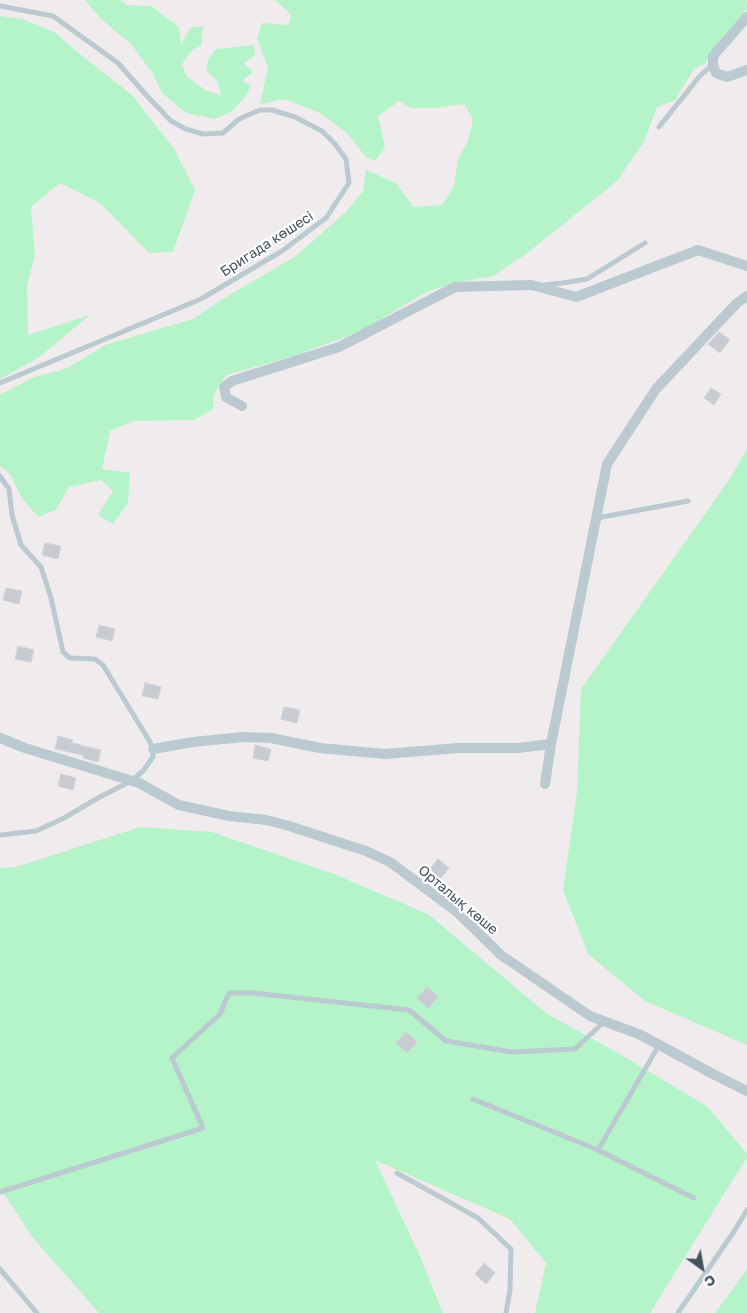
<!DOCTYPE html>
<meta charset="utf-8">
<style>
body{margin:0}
#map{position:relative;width:747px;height:1313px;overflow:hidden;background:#f0eced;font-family:"Golos Text",sans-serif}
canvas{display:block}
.north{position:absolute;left:677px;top:1243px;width:50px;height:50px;-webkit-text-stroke:4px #fff;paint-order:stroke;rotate:148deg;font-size:14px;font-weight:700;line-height:20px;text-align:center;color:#43525c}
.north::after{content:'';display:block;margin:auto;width:18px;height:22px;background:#43525c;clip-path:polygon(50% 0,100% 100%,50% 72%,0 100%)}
</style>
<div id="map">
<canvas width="747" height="1313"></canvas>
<div class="north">С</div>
</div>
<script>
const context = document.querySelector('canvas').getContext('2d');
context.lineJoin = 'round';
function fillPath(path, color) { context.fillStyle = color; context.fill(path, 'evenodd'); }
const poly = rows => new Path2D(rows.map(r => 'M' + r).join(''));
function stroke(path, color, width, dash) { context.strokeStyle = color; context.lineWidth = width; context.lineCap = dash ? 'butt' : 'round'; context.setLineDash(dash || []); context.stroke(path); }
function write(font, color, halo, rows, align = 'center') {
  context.font = font + ' "Golos Text",sans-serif'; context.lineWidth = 4.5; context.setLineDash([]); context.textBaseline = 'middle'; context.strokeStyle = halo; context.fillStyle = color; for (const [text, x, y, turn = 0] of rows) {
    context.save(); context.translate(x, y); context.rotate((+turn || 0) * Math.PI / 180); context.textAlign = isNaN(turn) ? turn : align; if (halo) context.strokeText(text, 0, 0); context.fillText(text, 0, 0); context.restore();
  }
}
fillPath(poly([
 [85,0,121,0,127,5,151,6,179,27,181,44,191,27,203,27,201,46,193,49,182,64,187,77,207,91,221,95,218,82,206,70,209,58,216,49,254,45,255,55,244,63,253,72,242,81,251,85,246,96,231,112,215,119,186,113,162,93,153,74,131,44,101,19],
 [273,0,746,0,747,8,735,24,715,46,706,63,694,69,675,100,657,107,645,140,617,181,526,254,493,276,464,281,428,291,361,331,297,355,226,375,213,396,213,409,194,420,134,421,110,431,102,469,130,473,128,503,113,524,98,515,113,491,101,480,69,487,56,510,38,517,22,498,10,474,0,466,0,395,32,378,68,368,105,345,193,319,221,300,296,256,346,212,363,191,366,170,396,183,413,207,442,205,454,186,458,160,468,141,473,120,464,104,434,108,411,108,399,101,378,116,385,148,375,161,366,157,346,132,318,112,284,99,260,104,268,68,257,38,262,23,289,25,291,15,277,1],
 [0,16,23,19,54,32,80,54,132,95,174,149,195,190,173,252,149,253,100,203,60,183,31,207,35,255,27,285,28,335,90,315,38,358,0,379],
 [747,449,747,1045,645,1001,588,954,563,890,577,792,581,689,729,480],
 [140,827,212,832,334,874,428,914,546,1013,623,1056,708,1107,747,1154,747,1157,650,1313,535,1313,546,1263,510,1219,375,1160,419,1254,443,1313,99,1313,33,1238,0,1188,0,868,16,867],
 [747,1269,747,1313,715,1313,732,1290]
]), '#b5f3c8');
const building = poly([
 [719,332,730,340,720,353,708,344,719,332],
 [711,388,721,394,714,405,704,398,711,388],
 [45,543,61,546,58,559,42,555,45,543],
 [6,588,22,591,19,604,3,600,6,588],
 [99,625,115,629,112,641,96,637,99,625],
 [18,646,34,650,31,662,15,659,18,646],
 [145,683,161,687,158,699,142,696,145,683],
 [284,707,300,710,297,723,281,719,284,707],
 [58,736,73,740,72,743,101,750,98,762,83,758,83,755,55,749,58,736],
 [255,745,271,749,268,761,253,758,255,745],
 [61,774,76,778,73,790,58,786,61,774],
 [438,859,449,868,440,879,429,870,438,859],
 [427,987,438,997,428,1008,417,998,427,987],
 [406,1032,417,1042,407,1053,396,1043,406,1032],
 [484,1263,495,1273,486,1284,475,1274,484,1263]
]);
fillPath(building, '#c8ccd2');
stroke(building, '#d0d3d9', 1);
stroke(poly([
 [0,6,53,16,118,63,148,97,171,121,186,129,203,134,223,133,239,119,260,110,272,110,295,117,322,131,335,144,346,159,349,183,326,218,282,251,201,299,0,383],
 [659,127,699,77,712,65],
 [544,285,562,283,587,279,645,243],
 [0,476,9,489,12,515,21,545,41,567,51,598,63,652,70,658,95,659,103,665,150,742,153,749,153,757,143,771,131,781,98,798,64,818,36,831,0,835],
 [597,518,688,501],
 [473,1099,598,1150,659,1045],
 [598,1150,694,1198],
 [397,1173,478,1218,511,1249,510,1290,506,1313],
 [0,1192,203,1128,172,1058,220,1014,229,993,253,993,409,1010,446,1041,512,1052,575,1049,604,1022],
 [0,1269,37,1313],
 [678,1313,735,1230,747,1210]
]), '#bbc9d1', 5);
stroke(poly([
 [747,17,713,56,713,65,716,73,727,77,747,70],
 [242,406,226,397,224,387,232,381,339,347,455,287,532,285,576,297,698,250,747,266],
 [0,738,25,748,139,783,179,805,229,816,266,820,286,825,366,851,390,862,457,912,501,955,590,1016,641,1035,713,1074,747,1091],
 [551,744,607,464,656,389,737,303,747,296],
 [153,749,193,742,243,737,271,738,320,748,385,754,458,748,518,748,551,744,545,784]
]), '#bbc9d1', 10);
write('14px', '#43525c', '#fff', [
 ["Бригада көшесі",267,244,-33],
 ["Орталық көше",458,900,40]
]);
</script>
